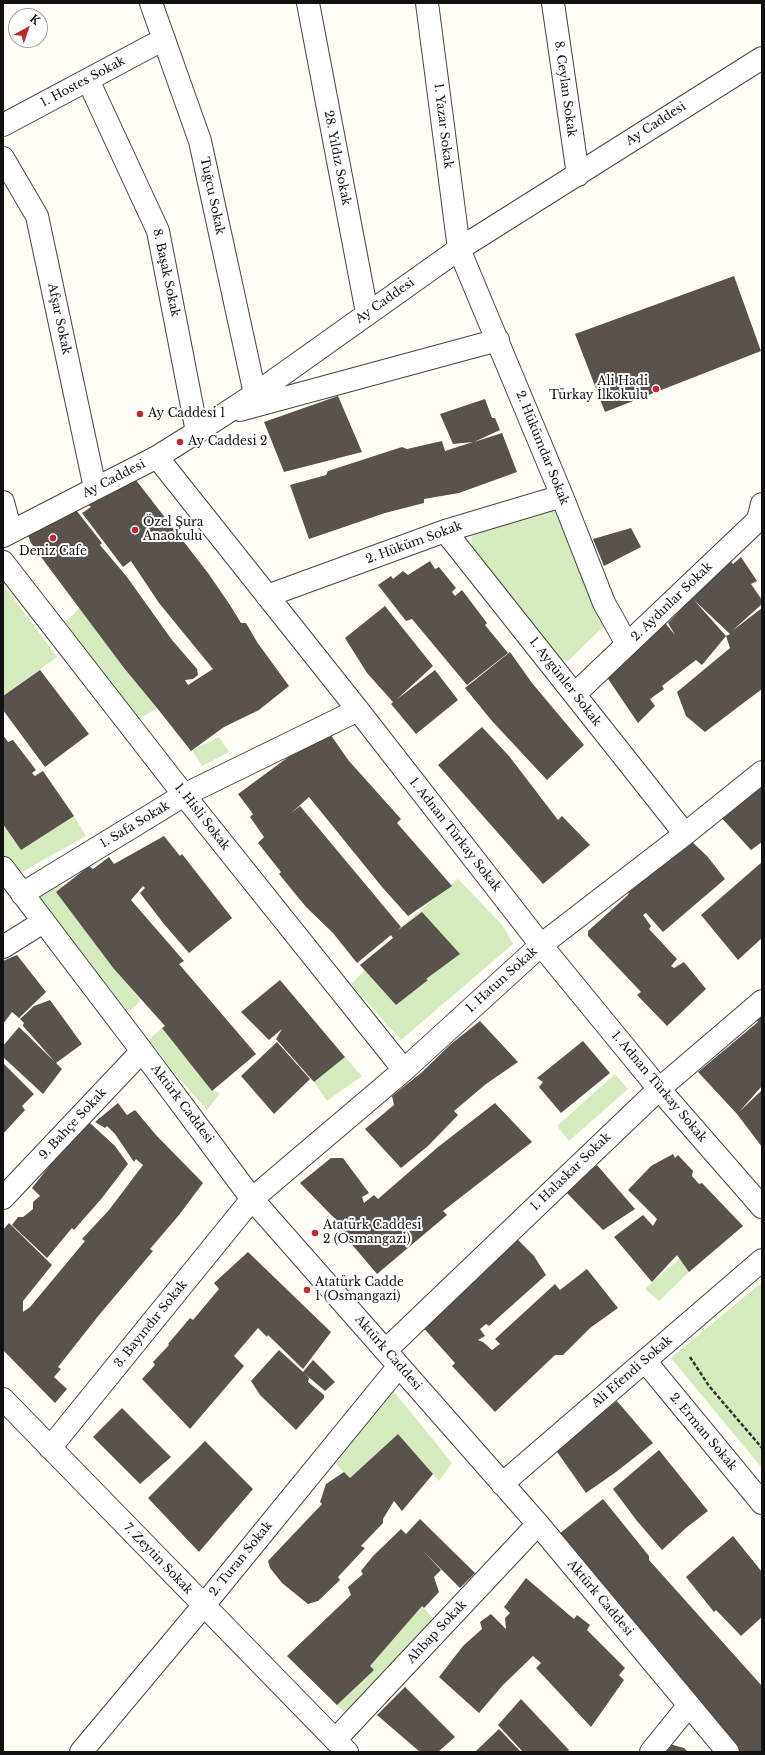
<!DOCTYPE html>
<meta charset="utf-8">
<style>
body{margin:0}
#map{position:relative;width:765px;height:1755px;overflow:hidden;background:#fffdf5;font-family:"Libre Baskerville",serif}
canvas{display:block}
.frame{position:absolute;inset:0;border:4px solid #111;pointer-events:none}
.north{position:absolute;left:8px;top:8px;width:40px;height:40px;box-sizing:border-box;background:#fff;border:1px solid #a0a0a0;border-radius:50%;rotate:40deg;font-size:11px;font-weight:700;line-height:16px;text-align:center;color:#111}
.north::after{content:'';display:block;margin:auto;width:14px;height:18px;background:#c4262e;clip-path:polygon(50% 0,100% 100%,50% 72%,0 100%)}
</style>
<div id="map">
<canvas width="765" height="1755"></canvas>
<div class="frame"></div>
<div class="north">K</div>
</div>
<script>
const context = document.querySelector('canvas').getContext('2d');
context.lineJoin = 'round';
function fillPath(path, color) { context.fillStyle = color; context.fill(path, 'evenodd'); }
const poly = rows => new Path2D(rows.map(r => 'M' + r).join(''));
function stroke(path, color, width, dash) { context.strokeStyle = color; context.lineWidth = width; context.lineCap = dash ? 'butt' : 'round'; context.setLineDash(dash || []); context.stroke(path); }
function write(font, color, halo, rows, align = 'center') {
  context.font = font + ' "Libre Baskerville",serif'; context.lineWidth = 4; context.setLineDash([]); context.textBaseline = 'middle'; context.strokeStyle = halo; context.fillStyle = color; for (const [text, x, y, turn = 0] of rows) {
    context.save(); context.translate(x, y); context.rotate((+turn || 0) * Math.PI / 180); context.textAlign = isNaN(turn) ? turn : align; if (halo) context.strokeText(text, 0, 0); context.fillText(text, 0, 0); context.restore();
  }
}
fillPath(poly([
 [552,504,604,626,568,661,555,659,471,546,472,536],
 [3,584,57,657,3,696],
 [80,608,124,668,157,708,139,719,64,623],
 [219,737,229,752,202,766,192,750],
 [74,816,86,836,22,872,13,872,3,858,3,824],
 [458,879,503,926,513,944,401,1040,351,984,365,970,398,945,391,935],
 [56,886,64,886,57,892,114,969,140,999,139,1003,128,1012,104,981,79,954,81,951,38,896,44,891],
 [162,1028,212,1090,220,1093,207,1110,174,1073,149,1039],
 [345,1057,362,1076,327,1101,314,1082],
 [615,1074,628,1089,569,1141,557,1126],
 [731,1213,743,1226,689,1272,659,1301,645,1289],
 [762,1282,762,1468,671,1358],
 [391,1388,452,1463,439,1481,398,1434,350,1478,336,1464],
 [373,1556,424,1608,436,1622,351,1719,287,1656,351,1595,348,1587,363,1574,361,1571]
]), '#d5ebbd');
fillPath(poly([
 [734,276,761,351,605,412,575,334],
 [338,396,362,452,284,472,264,422],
 [485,399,492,418,495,418,500,430,474,442,502,433,517,472,459,493,424,499,424,503,385,513,309,539,290,485,326,475,328,471,402,447,407,449,442,441,445,451,473,442,453,444,440,414],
 [132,475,208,573,230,605,241,623,246,623,257,642,289,686,259,710,224,727,191,751,157,708,124,668,44,561,31,543,27,533,76,510,102,543,100,545,127,577,172,640,197,669,198,675,193,679,185,680,188,685,213,669,159,603,131,561,123,567,82,513,91,507,83,501],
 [631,528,641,547,604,566,593,539],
 [741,557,757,581,751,584,762,600,762,604,732,631,762,608,762,689,705,732,686,716,677,692,730,648,726,636,730,634,694,600,726,636,702,665,696,660,662,686,664,689,650,699,655,706,638,723,602,670,661,618,675,635,668,623,729,559,733,564],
 [430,561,435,569,439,567,456,588,452,592,455,596,462,590,487,623,485,625,508,653,467,685,412,619,406,621,378,585,391,576,393,579,403,571,408,575],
 [385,606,433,666,396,700,435,670,458,700,416,734,391,704,393,702,367,673,345,638],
 [510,652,532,683,584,745,547,780,492,721,465,688],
 [40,670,89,734,45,767,3,710,3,696],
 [482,727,509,756,558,820,562,816,590,845,543,884,438,765],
 [330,734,349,761,401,819,397,823,452,886,408,916,382,887,309,797,290,814,300,806,401,927,397,931,422,912,460,954,426,979,428,980,396,1005,360,965,393,938,391,935,357,963,333,933,306,907,279,874,281,872,258,843,264,837,250,817,253,814,238,794,306,744,309,747],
 [3,735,8,742,13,740,36,770,32,773,35,776,43,771,74,816,21,850,3,824],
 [762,778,762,842,751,850,718,814],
 [164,836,180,856,182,854,232,918,189,953,164,924,140,893,145,888,143,886,131,900,184,961,179,964,256,1054,212,1091,162,1028,165,1026,114,969,56,892,89,866,93,869,109,857,114,864],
 [689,839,707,856,725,879,663,932,646,913,643,915,651,926,649,929,677,959,671,966,674,968,684,962,706,989,667,1026,637,995,641,992,588,936,588,931,628,895,630,889],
 [762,862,762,938,738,960,701,915],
 [17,955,46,992,19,1018,12,1012,3,1024,3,961],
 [280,980,345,1057,314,1082,276,1039,282,1029,269,1040,241,1012],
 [50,1000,82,1044,56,1063,62,1069,43,1094,3,1057,3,1046,19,1027,55,1062,23,1026,24,1023,20,1019,34,1006],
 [762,1011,762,1086,739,1112,762,1090,762,1147,737,1114,698,1072,758,1022,754,1017],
 [480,1021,518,1062,486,1084,454,1111,458,1115,428,1146,401,1168,365,1129,394,1105,392,1096,421,1073,451,1044],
 [583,1041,610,1073,561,1113,539,1087,543,1082,537,1078],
 [277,1042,310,1079,274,1114,241,1076],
 [3,1063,34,1094,22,1106,25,1110,3,1134],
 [118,1103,127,1115,135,1110,156,1135,203,1183,179,1215,150,1249,153,1251,99,1315,58,1367,61,1369,54,1377,67,1389,55,1403,3,1350,3,1230,9,1223,52,1265,23,1301,23,1312,30,1307,85,1241,82,1239,109,1210,143,1165,136,1159,134,1162,115,1134,107,1126,105,1128,95,1122],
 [495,1103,532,1142,443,1211,447,1215,377,1274,337,1227,340,1224,300,1183,331,1158,343,1158,369,1193,362,1197,364,1203,374,1195,378,1199,438,1147],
 [90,1123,115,1146,128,1164,102,1198,74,1230,72,1228,47,1258,12,1225,18,1217,23,1217,33,1209,33,1202,40,1196,32,1188,58,1155],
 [673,1154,675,1158,678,1155,693,1171,692,1176,699,1184,702,1183,743,1226,689,1272,677,1255,652,1282,614,1237,643,1215,653,1226,657,1219,628,1190,651,1166],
 [597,1165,635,1209,603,1230,566,1192],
 [509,1231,534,1256,546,1275,489,1326,486,1324,480,1329,485,1336,478,1340,483,1342,492,1350,500,1344,495,1339,555,1284,560,1290,587,1269,618,1308,590,1328,563,1355,555,1355,495,1412,452,1366,455,1363,412,1315],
 [248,1252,331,1332,303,1369,268,1335,267,1337,258,1328,234,1356,244,1366,190,1429,142,1379,155,1365,153,1362,169,1345,168,1344,190,1318,193,1320,219,1289,214,1283],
 [279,1350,303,1372,313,1360,335,1382,325,1391,305,1374,309,1378,308,1382,324,1395,324,1398,296,1430,260,1395,251,1381],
 [617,1401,653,1443,616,1472,586,1493,555,1449],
 [122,1408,171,1457,140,1484,93,1437],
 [398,1434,433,1474,402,1511,394,1501,383,1519,383,1523,361,1546,365,1548,338,1577,340,1580,318,1601,308,1604,282,1583,270,1568,268,1561,322,1504,320,1502,326,1484,344,1472,350,1478],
 [205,1441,253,1489,199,1552,148,1498],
 [659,1450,708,1511,686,1528,662,1550,637,1521,613,1489],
 [603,1499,649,1556,649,1560,762,1686,762,1752,738,1752,554,1538],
 [420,1519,475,1573,460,1588,423,1551,441,1570,434,1577,439,1592,424,1608,409,1593,422,1606,370,1666,374,1670,337,1705,287,1656,351,1595,348,1587,363,1574,361,1571,373,1556,401,1529,406,1534],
 [733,1536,762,1572,762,1617,741,1636,716,1610,714,1612,686,1577],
 [526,1578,568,1614,574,1619,577,1615,590,1625,587,1630,625,1668,619,1675,624,1680,591,1727,536,1668,541,1663,533,1656,503,1685,479,1713,439,1677,463,1646,482,1629,480,1622,491,1614,506,1629,505,1618,510,1613,504,1607],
 [405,1687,455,1737,438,1752,420,1752,377,1715],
 [521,1699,569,1750,567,1752,523,1752,498,1725],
 [499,1729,521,1752,475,1752],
 [662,1745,673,1745,684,1748,688,1752,654,1752]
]), '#5a524d');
const minor = poly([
 [151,3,200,141,255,394],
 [308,3,367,313],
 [427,3,459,249,562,496,604,603,627,644],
 [553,3,578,175],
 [88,80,158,231,197,432],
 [3,125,164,39],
 [3,158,37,216,95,488],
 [240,410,498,340],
 [157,457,358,710,541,945,659,1089,762,1207],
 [3,502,11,532],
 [445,531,685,834],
 [3,536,157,457,197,432,255,394,459,249,762,58],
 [3,562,184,795,404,1070],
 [267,596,445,531,562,496],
 [575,694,758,520,762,504],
 [3,868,142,1051,252,1199,538,1524,728,1752],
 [22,894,184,795,358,710],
 [3,947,43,922],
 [3,1198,142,1051],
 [386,1350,659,1089,762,1001],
 [645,1361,762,1503],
 [3,1399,347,1752],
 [50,1448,252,1199,404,1070,541,945,685,834,762,772],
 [502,1484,762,1260],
 [335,1740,538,1524],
 [81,1752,204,1605,399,1366],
 [651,1752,689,1705]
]);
stroke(minor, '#444', 24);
stroke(poly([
 [690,1357,709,1386,762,1448]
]), '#333', 2.5, [4, 2]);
stroke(minor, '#fff', 22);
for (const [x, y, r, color] of [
 [656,389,4,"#c4262e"],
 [140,414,4,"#c4262e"],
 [180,442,4,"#c4262e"],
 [135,530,4,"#c4262e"],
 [53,538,4,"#c4262e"],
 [315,1233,4,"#c4262e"],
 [307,1290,4,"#c4262e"]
]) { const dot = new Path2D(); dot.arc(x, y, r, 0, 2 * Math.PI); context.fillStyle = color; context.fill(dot); stroke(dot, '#fff', 1.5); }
write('12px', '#111', '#fff', [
 ["1. Hostes Sokak",83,82,-28],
 ["8. Ceylan Sokak",565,89,82],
 ["Ay Caddesi",656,124,-33],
 ["1. Yazar Sokak",443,126,83],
 ["28. Yıldız Sokak",337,158,79],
 ["Tuğcu Sokak",212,196,78],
 ["8. Başak Sokak",166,273,78],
 ["Ay Caddesi",385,301,-35],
 ["Afşar Sokak",59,319,78],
 ["2. Hükümdar Sokak",542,448,68],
 ["Ay Caddesi",114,479,-27],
 ["2. Hüküm Sokak",414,543,-20],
 ["2. Aydınlar Sokak",672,602,-44],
 ["1. Aygünler Sokak",565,682,52],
 ["1. Hisli Sokak",202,817,52],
 ["1. Safa Sokak",135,825,-31],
 ["1. Adnan Türkay Sokak",455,835,52],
 ["1. Hatun Sokak",502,980,-42],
 ["1. Adnan Türkay Sokak",659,1087,50],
 ["Aktürk Caddesi",182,1104,53],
 ["9. Bahçe Sokak",73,1124,-47],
 ["1. Halaskar Sokak",571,1172,-44],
 ["3. Bayındır Sokak",151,1324,-51],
 ["Aktürk Caddesi",388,1353,49],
 ["Ali Efendi Sokak",632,1372,-41],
 ["2. Erman Sokak",703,1432,50],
 ["7. Zeytin Sokak",158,1559,46],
 ["2. Turan Sokak",241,1559,-51],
 ["Aktürk Caddesi",600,1598,50],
 ["Ahbap Sokak",437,1632,-47]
]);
write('12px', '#111', '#fff', [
 ["Ali Hadi",648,382,"right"],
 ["Türkay İlkokulu",648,396,"right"],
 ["Ay Caddesi 1",148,414],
 ["Ay Caddesi 2",188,442],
 ["Özel Şura",143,523],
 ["Anaokulu",143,537],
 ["Deniz Cafe",53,552,"center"],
 ["Atatürk Caddesi",323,1226],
 ["2 (Osmangazi)",323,1240],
 ["Atatürk Cadde",315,1283],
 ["1 (Osmangazi)",315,1297]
], 'left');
</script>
